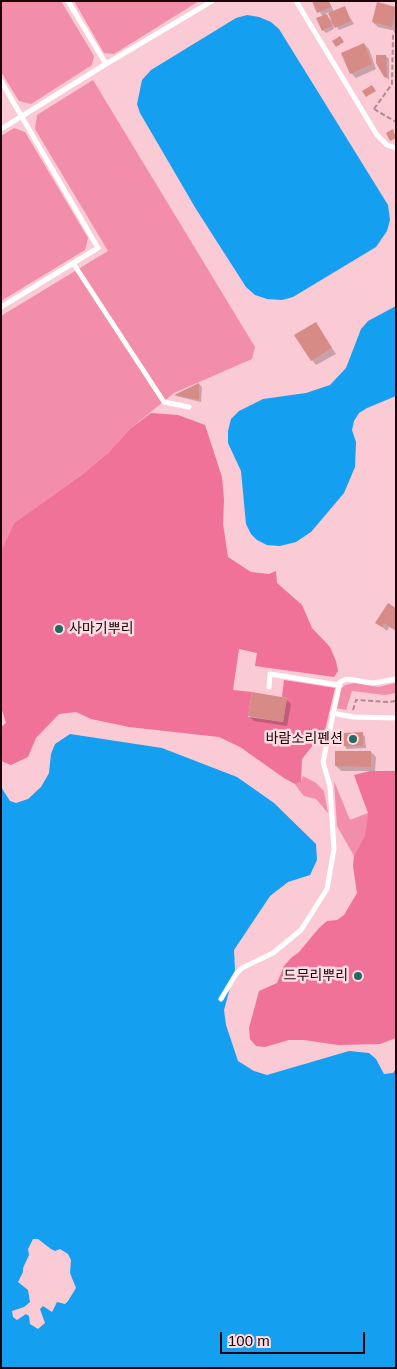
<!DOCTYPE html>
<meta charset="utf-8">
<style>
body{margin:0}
#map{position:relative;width:397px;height:1369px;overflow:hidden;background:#facad5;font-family:Arial,sans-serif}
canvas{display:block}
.frame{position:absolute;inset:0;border:2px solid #1c040b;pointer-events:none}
.scale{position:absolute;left:220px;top:1332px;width:145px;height:22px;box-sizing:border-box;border:2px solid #1c040b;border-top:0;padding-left:6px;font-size:15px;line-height:18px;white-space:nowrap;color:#1c040b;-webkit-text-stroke:4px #fddce4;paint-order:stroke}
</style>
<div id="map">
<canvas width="397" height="1369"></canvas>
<div class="frame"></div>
<div class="scale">100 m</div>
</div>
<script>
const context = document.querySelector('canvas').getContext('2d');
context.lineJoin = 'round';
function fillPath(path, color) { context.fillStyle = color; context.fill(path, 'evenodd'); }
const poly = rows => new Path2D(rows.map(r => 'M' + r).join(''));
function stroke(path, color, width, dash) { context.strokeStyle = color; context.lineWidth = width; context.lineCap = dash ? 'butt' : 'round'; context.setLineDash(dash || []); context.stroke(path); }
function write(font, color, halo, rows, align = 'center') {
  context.font = font + ' Arial,"Noto Sans KR",sans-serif'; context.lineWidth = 5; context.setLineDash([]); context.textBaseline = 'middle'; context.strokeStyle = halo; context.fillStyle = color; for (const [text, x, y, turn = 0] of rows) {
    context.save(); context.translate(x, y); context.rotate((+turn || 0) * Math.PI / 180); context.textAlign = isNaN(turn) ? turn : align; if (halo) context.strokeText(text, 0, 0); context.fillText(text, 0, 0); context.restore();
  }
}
fillPath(poly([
 [1,1,61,1,94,56,92,65,31,104,19,101,1,72],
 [74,1,199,1,114,54,104,53],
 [93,80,255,347,252,359,174,393,130,429,108,453,83,474,14,523,1,551,1,316,108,251,35,129,37,115],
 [14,128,25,132,88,238,85,250,1,301,1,136],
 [354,683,378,687,396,683,396,693,385,695,352,691,346,710,336,708,341,689,345,685],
 [303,776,316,783,324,791,328,813,316,799,304,796,299,790,295,784,301,782],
 [334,781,350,820,368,813,366,836,354,856,337,826]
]), '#f28ea9');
fillPath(poly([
 [151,413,178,415,205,425,222,477,224,500,223,524,228,557,251,572,269,574,276,571,277,583,302,605,312,628,330,647,336,661,338,671,334,677,255,666,257,653,239,649,233,690,252,692,248,717,283,722,287,698,282,697,284,680,335,688,325,730,302,759,301,782,295,784,284,778,240,747,219,737,129,727,91,719,76,712,59,714,36,738,28,757,11,765,1,761,1,727,6,723,1,707,1,551,14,523,83,474,108,453,130,429],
 [370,771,396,771,396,1038,380,1044,338,1045,304,1040,289,1040,265,1047,256,1046,250,1039,249,1028,259,991,277,983,284,966,291,958,299,952,319,928,327,921,337,920,344,915,357,893,353,866,354,856,365,836,368,813,354,775]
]), '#f07298');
fillPath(poly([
 [247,15,259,17,271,22,279,29,388,205,390,220,387,231,376,247,293,297,282,300,267,299,255,295,246,287,196,209,140,113,137,104,142,80,151,70,236,18],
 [396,306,396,396,367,408,359,413,354,421,352,430,356,442,355,467,344,493,311,532,296,542,280,546,267,545,257,540,251,534,246,524,241,471,228,443,228,431,231,419,239,411,263,399,306,393,330,385,346,368,361,329,368,321],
 [70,734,162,748,237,777,274,803,316,844,317,860,310,875,288,882,270,896,234,950,235,970,224,1010,226,1025,238,1061,254,1071,267,1075,349,1051,369,1053,376,1059,384,1074,393,1073,396,1069,396,1368,1,1368,1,787,10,801,16,803,28,799,41,787,49,773,51,754,55,744],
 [33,1239,38,1239,51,1249,55,1251,60,1249,68,1254,71,1260,70,1273,76,1288,68,1301,65,1304,57,1302,52,1312,43,1306,40,1309,45,1323,38,1329,30,1324,29,1316,26,1314,17,1320,13,1317,12,1311,24,1307,30,1302,28,1290,18,1282,23,1272,23,1268,29,1255,28,1249]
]), '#159ff0');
fillPath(poly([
 [313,1,329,1,334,12,344,8,354,24,339,30,329,12,325,14,333,22,334,29,326,33,323,30,323,17],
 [378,4,396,8,396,31,378,27,373,22],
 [364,44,369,49,376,69,356,78,351,73,342,54],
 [386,56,389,59,389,80,385,76],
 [316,324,336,354,316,365,312,360],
 [199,384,202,387,201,402,176,396],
 [396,610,396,631,389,627,387,631,377,623],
 [286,699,291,704,287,726,254,721,249,716],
 [362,733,365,737,366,748,347,749,344,745],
 [371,752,376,757,375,771,341,771,336,766]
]), '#0003');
fillPath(poly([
 [312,1,329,1,331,7,317,13],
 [377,2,396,7,392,27,372,22],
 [345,6,351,21,335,28,328,13],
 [327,14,332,26,322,31,316,18],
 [340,36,344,42,336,47,332,41],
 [364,43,372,64,350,74,341,53],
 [376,55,386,55,387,78,384,77,376,63],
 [372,85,376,91,366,97,362,91],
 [393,129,396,138,390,141,386,133],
 [316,322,332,348,311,361,294,335],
 [199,383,199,400,174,395],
 [388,603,396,608,396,630,384,623,382,627,375,623],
 [252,692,287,698,283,722,248,716],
 [363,732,363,746,343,746,342,733],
 [335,751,371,751,371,767,335,766]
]), '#d78b87');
stroke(poly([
 [374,109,392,84,393,36,396,30],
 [374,109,396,122],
 [353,710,356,700,389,702,396,701]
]), '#b38a94', 2, [5, 2.5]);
stroke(poly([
 [68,1,106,64,212,1],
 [296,1,377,135,387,145,396,148],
 [1,81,98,248,1,307],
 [1,129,106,64],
 [73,263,164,402,189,407],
 [269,687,270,674,339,685],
 [332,713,353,717,396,718],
 [221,999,236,974,242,968,273,953,301,930,327,889,334,849,330,786,323,762,340,682,347,679,373,683,396,679]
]), '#fff', 5);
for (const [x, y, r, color] of [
 [59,629,5,"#226a60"],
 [353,739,5,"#226a60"],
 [358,976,5,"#226a60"]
]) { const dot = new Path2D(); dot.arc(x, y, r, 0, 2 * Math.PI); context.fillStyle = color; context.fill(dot); stroke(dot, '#fddce4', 2); }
write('14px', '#1c040b', '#fddce4', [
 ["사마기뿌리",69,629,"left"],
 ["바람소리펜션",343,739],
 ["드무리뿌리",348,976]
], 'right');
</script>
